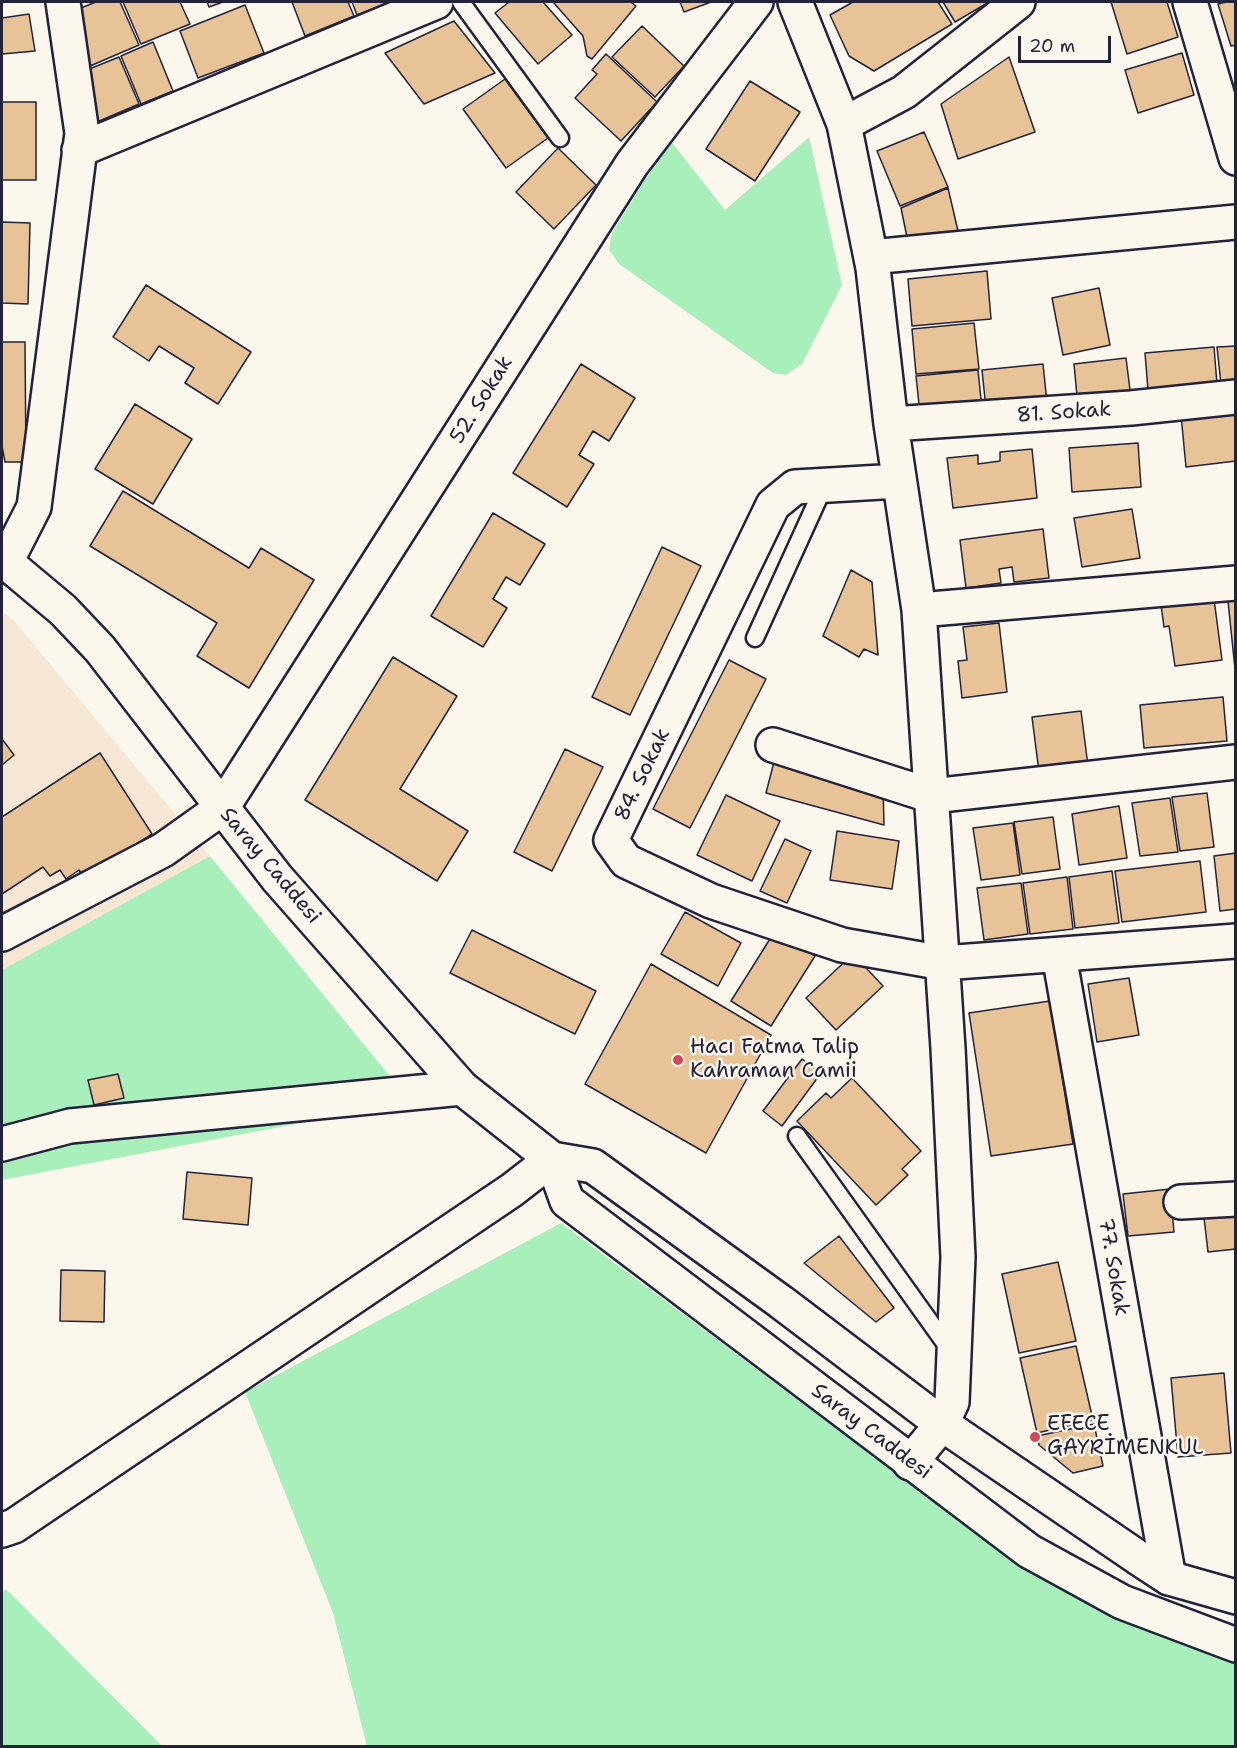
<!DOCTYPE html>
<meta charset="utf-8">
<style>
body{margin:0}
#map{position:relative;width:1237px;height:1748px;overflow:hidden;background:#fbf7ec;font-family:"Shantell Sans",sans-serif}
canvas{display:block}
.frame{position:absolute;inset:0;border:3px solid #22223b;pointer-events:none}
.scale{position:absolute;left:1018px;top:36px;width:93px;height:27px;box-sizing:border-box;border:3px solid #22223b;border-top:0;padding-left:8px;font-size:18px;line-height:21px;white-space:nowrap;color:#22223b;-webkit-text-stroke:4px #fbf7ec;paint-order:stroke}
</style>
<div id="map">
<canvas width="1237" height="1748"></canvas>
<div class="frame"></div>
<div class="scale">20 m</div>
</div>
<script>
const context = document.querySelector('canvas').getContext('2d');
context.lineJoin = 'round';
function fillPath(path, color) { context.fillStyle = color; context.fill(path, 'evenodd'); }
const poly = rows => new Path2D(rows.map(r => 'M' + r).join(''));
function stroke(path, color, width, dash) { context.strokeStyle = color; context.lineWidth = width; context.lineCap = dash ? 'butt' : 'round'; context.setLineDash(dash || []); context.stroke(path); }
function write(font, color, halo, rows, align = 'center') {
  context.font = font + ' "Shantell Sans",sans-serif'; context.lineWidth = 5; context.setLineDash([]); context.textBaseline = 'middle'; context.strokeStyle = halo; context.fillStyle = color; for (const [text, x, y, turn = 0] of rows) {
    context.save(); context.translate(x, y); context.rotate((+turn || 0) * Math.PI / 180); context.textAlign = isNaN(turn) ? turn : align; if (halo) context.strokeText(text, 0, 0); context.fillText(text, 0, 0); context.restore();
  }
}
fillPath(poly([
 [2,611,14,621,210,856,2,970]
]), '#f5e7d3');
fillPath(poly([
 [809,137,842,285,802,364,786,375,773,373,619,264,609,250,612,233,670,140,725,210],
 [210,856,411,1102,2,1180,2,970],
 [561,1223,971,1529,1191,1647,1235,1659,1235,1746,367,1746,333,1613,245,1392],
 [6,1589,162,1746,2,1746,2,1593]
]), '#a9efbc');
const building = poly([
 [96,2,120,2,139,45,90,66,68,13,96,2],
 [123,2,180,2,190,24,141,44,123,2],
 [207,2,223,2,209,7,207,2],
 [292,2,348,2,354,16,305,36,292,2],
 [352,2,390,2,357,15,352,2],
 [509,2,543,2,572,35,538,64,495,13,509,2],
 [553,2,631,2,636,6,592,59,587,56,583,36,553,2],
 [680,2,711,2,684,12,680,2],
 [853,2,938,2,952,24,874,71,849,56,830,15,853,2],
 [943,2,989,2,955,22,943,2],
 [1111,2,1167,2,1178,37,1127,54,1111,2],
 [1226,2,1236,2,1236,45,1231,46,1218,4,1226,2],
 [245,5,264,53,198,78,180,31,245,5],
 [29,14,35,51,2,54,2,18,29,14],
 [454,21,495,73,424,104,385,53,454,21],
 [642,26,684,66,655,97,612,57,642,26],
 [153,42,173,91,141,104,121,56,153,42],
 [1182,53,1194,95,1138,113,1125,70,1182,53],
 [606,54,657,102,621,141,575,98,597,74,592,70,606,54],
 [119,57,139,104,97,122,77,74,119,57],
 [1009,57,1035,132,958,159,941,104,1009,57],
 [505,79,548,138,506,168,463,109,505,79],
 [750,81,800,112,755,181,706,149,750,81],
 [2,102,36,102,36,180,2,180,2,102],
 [924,132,948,187,900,206,877,151,924,132],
 [558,148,596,185,554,229,516,192,558,148],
 [948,188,958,231,908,242,901,208,948,188],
 [2,222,30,223,28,304,2,303,2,222],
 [987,271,991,319,912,326,908,279,987,271],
 [146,285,251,352,218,404,185,383,194,368,159,346,149,361,113,337,146,285],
 [1099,288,1110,345,1063,355,1052,298,1099,288],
 [974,323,979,369,916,374,912,329,974,323],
 [2,342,25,342,26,462,5,462,2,446,2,342],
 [1236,346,1236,383,1221,384,1217,347,1236,346],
 [1214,347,1217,384,1148,390,1145,353,1214,347],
 [1126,358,1130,390,1077,396,1074,364,1126,358],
 [581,364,635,398,609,441,593,431,579,455,594,464,567,507,513,473,581,364],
 [1043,364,1047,403,986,409,982,370,1043,364],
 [978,370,982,409,920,414,916,376,978,370],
 [135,404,192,439,153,504,95,469,135,404],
 [1236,409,1236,461,1186,467,1181,415,1236,409],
 [1138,443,1141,487,1072,492,1069,448,1138,443],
 [1032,449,1037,498,953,508,947,458,978,455,978,464,1000,461,1000,452,1032,449],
 [123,491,249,568,261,548,314,580,249,688,197,656,217,623,90,546,123,491],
 [1132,509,1140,558,1082,567,1074,518,1132,509],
 [493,513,545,544,520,585,506,577,493,599,507,608,483,647,431,616,493,513],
 [1043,529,1049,578,1014,582,1012,567,999,569,1001,583,966,588,960,540,1043,529],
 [662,547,701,566,630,715,592,697,662,547],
 [851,570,872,582,878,655,864,649,859,657,823,636,851,570],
 [1214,599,1222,660,1175,666,1169,626,1164,627,1161,605,1214,599],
 [1236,600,1236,669,1235,669,1228,601,1236,600],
 [999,623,1007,692,962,698,958,661,967,660,963,627,999,623],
 [393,657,457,696,400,789,468,831,437,881,305,800,393,657],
 [729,660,766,679,690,828,653,809,729,660],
 [1223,697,1227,741,1144,748,1140,705,1223,697],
 [1081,711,1088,766,1039,772,1032,717,1081,711],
 [2,739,14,755,2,765,2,739],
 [565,749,603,767,552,871,514,852,565,749],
 [100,753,152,834,84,878,79,870,66,879,60,870,50,876,43,867,2,894,2,817,100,753],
 [775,758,883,787,884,825,766,793,775,758],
 [1207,793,1214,847,1180,851,1172,797,1207,793],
 [726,795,780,821,752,881,697,855,726,795],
 [1170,798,1178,852,1140,856,1132,803,1170,798],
 [1119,806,1127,858,1079,865,1072,814,1119,806],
 [1053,817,1060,869,1022,874,1014,822,1053,817],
 [1013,823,1020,875,981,880,973,828,1013,823],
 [837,831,899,841,892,889,830,880,837,831],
 [785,839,811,851,787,903,760,891,785,839],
 [1236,853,1236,909,1220,911,1214,856,1236,853],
 [1200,861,1206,912,1122,922,1115,871,1200,861],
 [1112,871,1119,923,1075,928,1069,877,1112,871],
 [1067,877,1073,929,1030,934,1023,883,1067,877],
 [1021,883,1028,934,984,940,977,888,1021,883],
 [685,912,741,943,718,986,661,954,685,912],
 [472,930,596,991,575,1034,450,973,472,930],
 [775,931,815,956,771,1026,731,1001,775,931],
 [853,954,883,986,836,1030,806,998,853,954],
 [651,964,771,1035,706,1153,585,1084,651,964],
 [1129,978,1139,1035,1097,1042,1088,984,1129,978],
 [1050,1001,1073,1144,991,1156,969,1013,1050,1001],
 [802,1059,821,1073,782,1126,763,1111,802,1059],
 [118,1074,124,1098,94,1105,88,1080,118,1074],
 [852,1078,921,1151,902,1169,908,1175,876,1205,797,1121,826,1093,831,1098,852,1078],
 [187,1172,252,1178,248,1225,183,1219,187,1172],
 [1170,1189,1174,1232,1128,1236,1123,1194,1170,1189],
 [1236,1206,1236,1249,1208,1252,1203,1209,1236,1206],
 [839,1236,894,1308,876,1322,804,1263,839,1236],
 [1058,1262,1076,1341,1019,1353,1002,1274,1058,1262],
 [61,1270,105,1271,104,1322,60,1321,61,1270],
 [1076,1346,1093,1420,1037,1433,1020,1358,1076,1346],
 [1224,1373,1231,1453,1178,1457,1171,1378,1224,1373],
 [1094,1424,1103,1466,1073,1473,1039,1445,1037,1436,1094,1424]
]);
fillPath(building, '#e8c398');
stroke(building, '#22223b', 1.5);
const service = poly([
 [461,2,560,138],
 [755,638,825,484],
 [797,1136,950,1350]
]);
const minor = poly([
 [795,2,844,124],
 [1190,2,1236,158],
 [79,150,436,2],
 [871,257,1236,222],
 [891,424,1131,408,1236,397],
 [899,481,795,487,773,505,611,840,626,861,711,901,842,945,943,963,1236,941],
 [6,562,34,507,82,133,63,2],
 [919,610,1236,583],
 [773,745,932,796,1236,762],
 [2,934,163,850,222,808,632,164,756,2],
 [1059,955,1169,1578],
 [2,1144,70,1126,462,1088],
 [1181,1202,1236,1199],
 [910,1463,942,1424,952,1402,958,1257,948,1048,919,610,891,424,873,268,844,124,904,92,1018,2]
]);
const tertiary = poly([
 [2,1530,14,1526,512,1190,552,1159]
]);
const primary = poly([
 [2,559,63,610,100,649,277,878,462,1088,552,1159,593,1166,781,1302,942,1424,1143,1561,1169,1578,1236,1597],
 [552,1159,567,1201,1029,1551,1122,1602,1236,1645]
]);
stroke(service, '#22223b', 21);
stroke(minor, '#22223b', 38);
stroke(tertiary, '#22223b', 38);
stroke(primary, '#22223b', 38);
stroke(service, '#fbf7ec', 16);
stroke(minor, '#fbf7ec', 33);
stroke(tertiary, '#fbf7ec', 33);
stroke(primary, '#fbf7ec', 33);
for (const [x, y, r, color] of [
 [678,1060,6,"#d1495b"],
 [1035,1437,6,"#d1495b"]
]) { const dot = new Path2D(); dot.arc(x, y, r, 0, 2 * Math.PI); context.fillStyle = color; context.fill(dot); stroke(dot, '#fbf7ec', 2); }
write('21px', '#22223b', '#fbf7ec', [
 ["52. Sokak",482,400,-58],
 ["81. Sokak",1064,413,-4],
 ["84. Sokak",643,775,-64],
 ["Saray Caddesi",270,866,50],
 ["77. Sokak",1113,1267,80],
 ["Saray Caddesi",871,1432,37]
]);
write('21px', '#22223b', '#fbf7ec', [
 ["Hacı Fatma Talip",690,1048],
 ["Kahraman Camii",690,1072],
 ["EFECE",1047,1425],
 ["GAYRİMENKUL",1047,1449]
], 'left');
</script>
